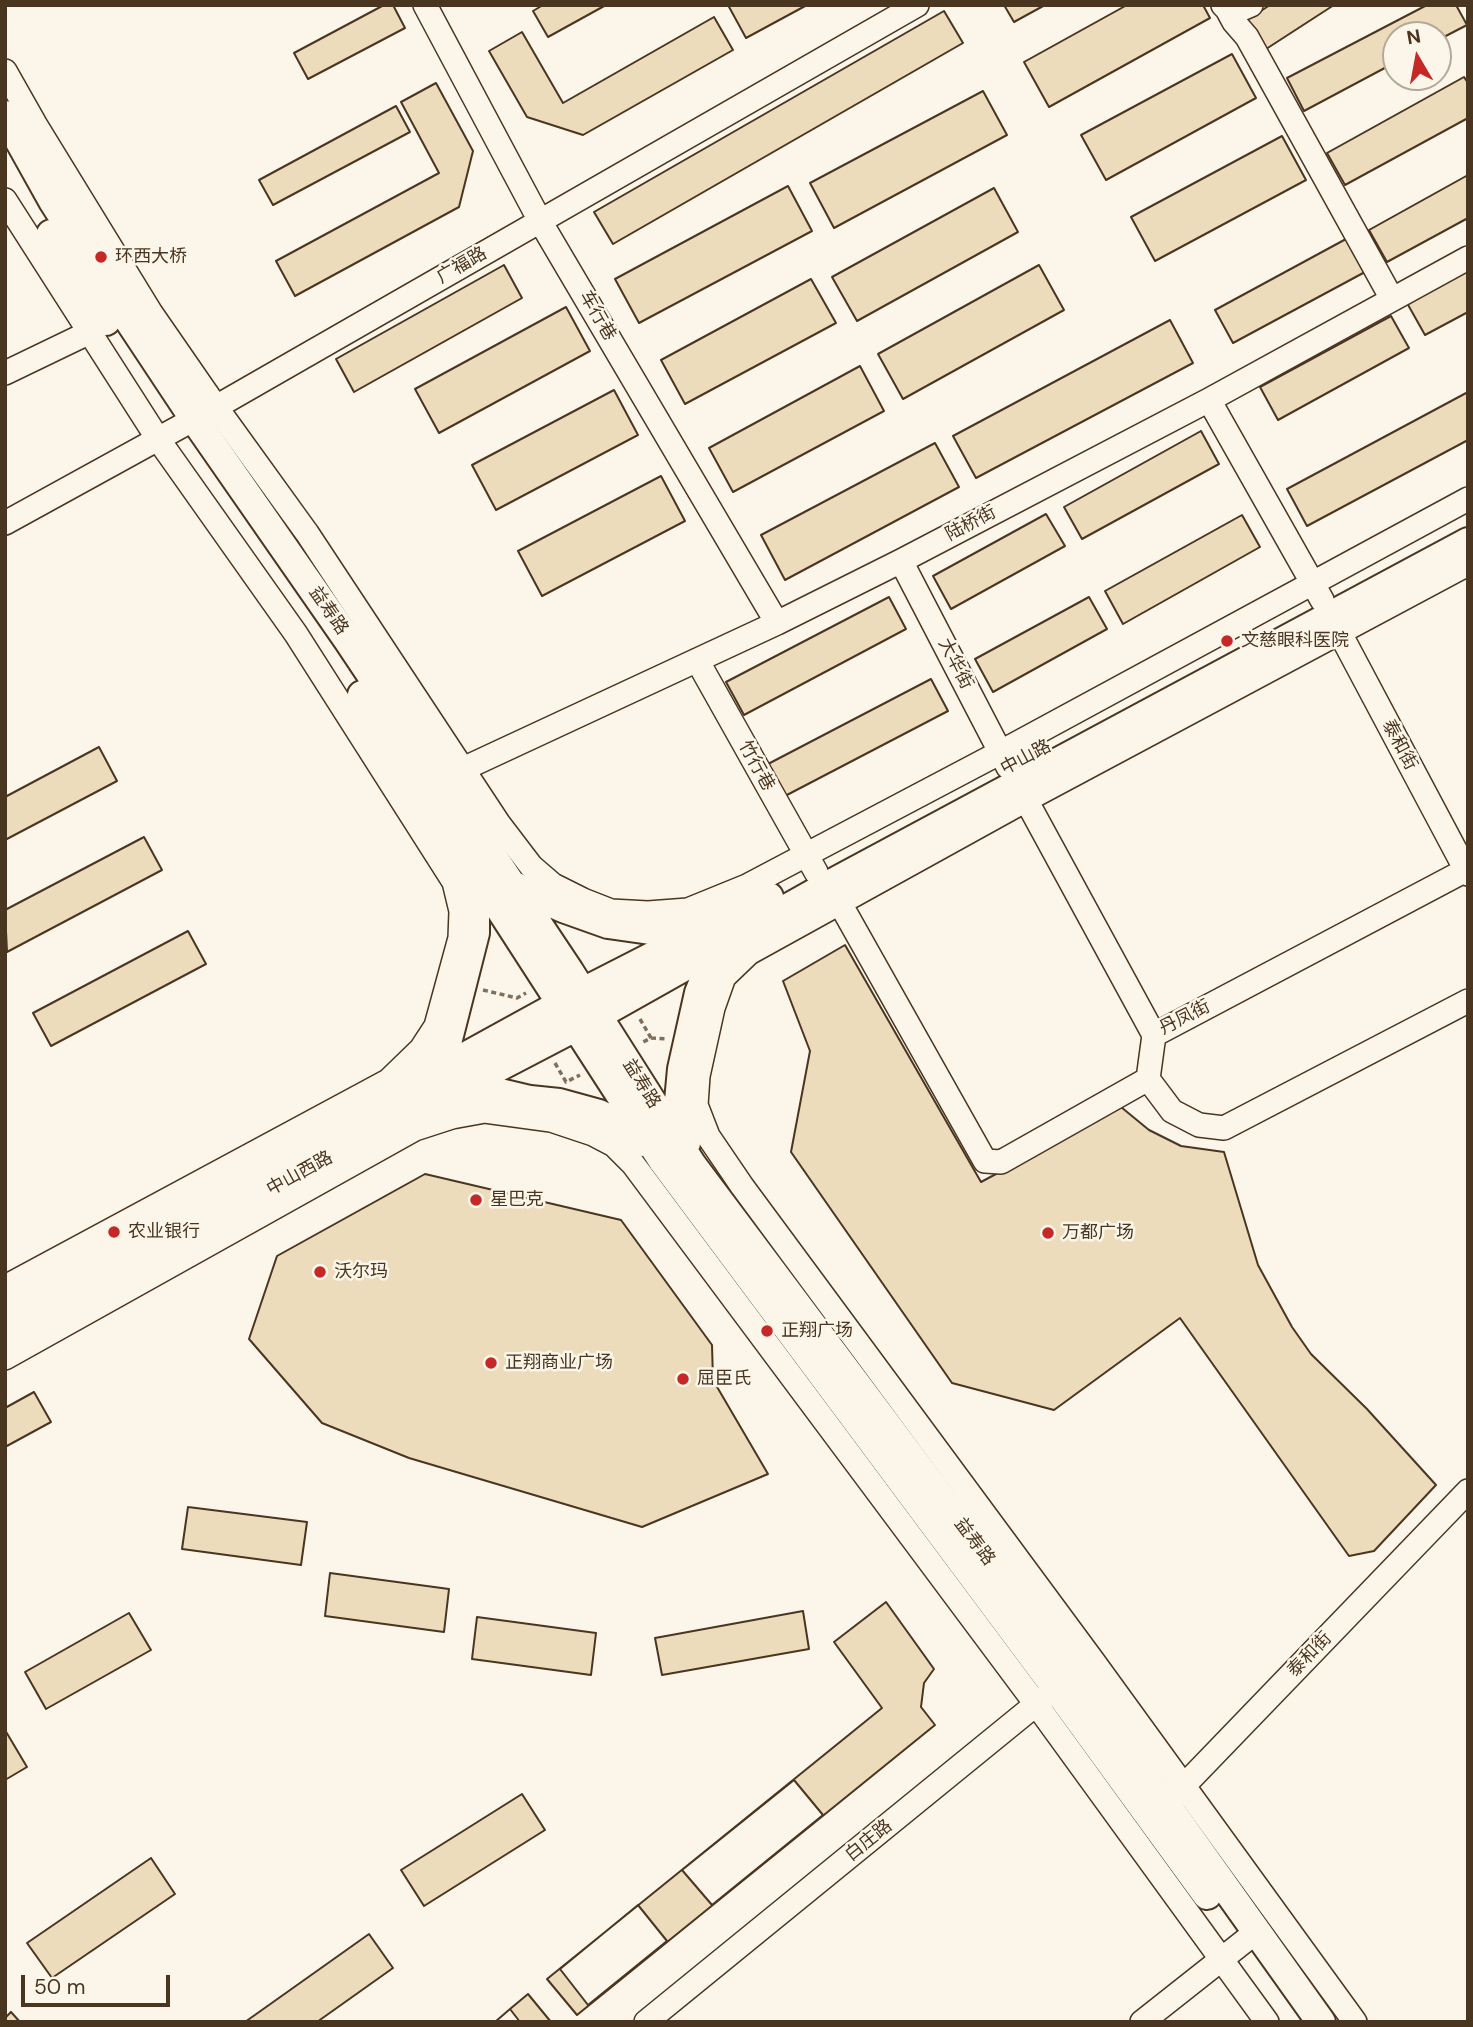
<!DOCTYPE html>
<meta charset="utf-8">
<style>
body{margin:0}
#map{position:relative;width:1473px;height:2027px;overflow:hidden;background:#fbf6e9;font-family:"DM Sans",sans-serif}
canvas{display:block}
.frame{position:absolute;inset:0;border:7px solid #4a3520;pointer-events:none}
.north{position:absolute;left:1382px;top:21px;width:70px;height:70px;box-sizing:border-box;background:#fbf6e9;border:2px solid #b4a999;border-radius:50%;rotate:350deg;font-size:19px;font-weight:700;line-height:28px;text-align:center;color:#4a3520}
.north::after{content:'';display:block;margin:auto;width:24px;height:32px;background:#c62828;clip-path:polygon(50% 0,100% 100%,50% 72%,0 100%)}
.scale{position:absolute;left:21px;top:1975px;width:149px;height:32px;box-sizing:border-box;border:4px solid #4a3520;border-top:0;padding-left:9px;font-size:21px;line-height:24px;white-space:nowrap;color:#4a3520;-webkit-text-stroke:5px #fbf6e9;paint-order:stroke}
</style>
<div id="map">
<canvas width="1473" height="2027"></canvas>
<div class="frame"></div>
<div class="north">N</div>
<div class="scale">50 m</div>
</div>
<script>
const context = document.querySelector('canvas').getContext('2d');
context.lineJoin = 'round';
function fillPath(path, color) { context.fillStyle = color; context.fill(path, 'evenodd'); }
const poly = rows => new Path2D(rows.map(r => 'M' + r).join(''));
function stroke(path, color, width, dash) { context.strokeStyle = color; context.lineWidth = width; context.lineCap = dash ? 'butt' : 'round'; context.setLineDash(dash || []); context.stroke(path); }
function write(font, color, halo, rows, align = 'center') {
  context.font = font + ' "DM Sans","Noto Sans SC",sans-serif'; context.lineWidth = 5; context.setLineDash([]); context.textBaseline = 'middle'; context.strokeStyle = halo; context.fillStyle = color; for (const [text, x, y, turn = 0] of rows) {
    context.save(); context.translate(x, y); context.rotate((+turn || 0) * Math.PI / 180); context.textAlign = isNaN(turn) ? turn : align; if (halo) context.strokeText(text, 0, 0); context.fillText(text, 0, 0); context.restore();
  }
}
const building = poly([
 [384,5,393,5,405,28,308,79,294,53,384,5],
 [543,5,606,5,548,37,533,11,543,5],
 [728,5,807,5,746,38,728,5],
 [1004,5,1045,5,1014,22,1004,5],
 [1127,5,1203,5,1210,18,1049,107,1024,62,1127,5],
 [1270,5,1334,5,1263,51,1244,22,1270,5],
 [1427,5,1456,5,1467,25,1438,40,1438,35,1396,35,1396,62,1304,111,1287,78,1427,5],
 [944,11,963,43,613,244,594,212,944,11],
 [714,17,733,50,583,135,527,117,489,51,522,32,563,103,714,17],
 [1232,54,1256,98,1106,180,1081,135,1232,54],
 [1464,77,1468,83,1468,118,1345,185,1327,153,1464,77],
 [436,83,473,151,459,207,295,296,276,261,439,173,401,102,436,83],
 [983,91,1007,135,834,228,810,183,983,91],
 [396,106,410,132,273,205,259,180,396,106],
 [1282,136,1306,180,1155,261,1131,217,1282,136],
 [1468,175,1468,218,1387,262,1369,230,1468,175],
 [788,186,812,231,639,323,615,279,788,186],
 [994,188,1018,232,857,321,832,277,994,188],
 [1346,239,1365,272,1233,343,1215,310,1346,239],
 [504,265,522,298,354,392,336,359,504,265],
 [1039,265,1064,310,903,399,878,354,1039,265],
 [1468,270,1468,312,1425,335,1407,303,1468,270],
 [811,279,836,323,685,404,661,360,811,279],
 [566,307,590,351,439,433,415,389,566,307],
 [1391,316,1409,348,1278,420,1260,387,1391,316],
 [1170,320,1193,363,976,478,953,436,1170,320],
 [860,366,884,411,733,492,709,448,860,366],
 [614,390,638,435,496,510,472,465,614,390],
 [1468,392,1468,440,1307,526,1287,489,1468,392],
 [1201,431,1219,464,1082,539,1064,507,1201,431],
 [935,443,959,487,785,580,761,535,935,443],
 [661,476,685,521,542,596,518,551,661,476],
 [1046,514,1065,546,951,609,933,576,1046,514],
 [1242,515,1260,547,1123,624,1105,591,1242,515],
 [889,597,906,629,744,715,726,682,889,597],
 [1089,597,1107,629,993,692,975,659,1089,597],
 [931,679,948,711,785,796,768,764,931,679],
 [99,747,117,781,5,840,5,797,99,747],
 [144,837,162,870,7,952,5,910,144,837],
 [188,931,206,964,51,1046,33,1013,188,931],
 [845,945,981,1182,1121,1107,1149,1130,1181,1146,1224,1152,1258,1265,1292,1327,1311,1354,1367,1409,1436,1485,1374,1551,1349,1556,1180,1318,1054,1410,952,1383,791,1152,810,1051,783,981,845,945],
 [425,1174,621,1220,712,1345,713,1380,768,1474,642,1527,409,1458,322,1423,249,1339,277,1256,425,1174],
 [34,1392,51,1422,5,1447,5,1408,34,1392],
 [188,1507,307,1522,301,1565,182,1549,188,1507],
 [330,1573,449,1589,444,1632,325,1616,330,1573],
 [886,1602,934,1669,924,1683,921,1707,935,1725,577,2015,547,1979,882,1708,834,1642,886,1602],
 [803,1611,809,1649,662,1675,655,1638,803,1611],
 [129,1613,151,1650,46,1709,25,1672,129,1613],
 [477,1617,596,1633,591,1675,472,1659,477,1617],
 [5,1730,27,1767,5,1780,5,1730],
 [794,1780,823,1815,712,1905,682,1870,794,1780],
 [522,1794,545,1830,424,1906,401,1870,522,1794],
 [151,1858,175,1894,52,1978,27,1943,151,1858],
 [638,1905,667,1941,588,2005,560,1969,638,1905],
 [369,1934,393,1968,317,2022,245,2022,369,1934],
 [528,1994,551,2022,495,2022,510,2009,528,1994],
 [510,2009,520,2022,495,2022,510,2009],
 [11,2012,20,2022,5,2022,5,2018,11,2012]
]);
fillPath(building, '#ecdcbc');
stroke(building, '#4a3520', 2);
const minor = poly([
 [425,5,540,221,777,623],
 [1223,5,1227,9,1237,11,1251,5],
 [1227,9,1234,22,1247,37,1392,299],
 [5,71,35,124,151,313,216,407,307,533,499,824,531,866,553,885,583,900,611,911,648,913,688,910,747,886,1001,752,1468,499],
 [5,200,158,439,296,634,454,882,461,911,460,938,436,1026,421,1049,388,1081,5,1287],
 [5,373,88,333],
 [1209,400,1322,600],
 [5,523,216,407,917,5],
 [901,561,1008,767],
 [1333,620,1468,874],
 [697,660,816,872],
 [463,769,777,623,901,561,1209,400,1468,258],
 [1019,787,1154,1035,1468,869],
 [833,891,985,1161,1001,1162,1148,1079],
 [1154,1035,1148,1079,1172,1111,1199,1125,1224,1128,1468,1001],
 [5,1358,415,1129,452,1117,485,1111,551,1120,593,1134,614,1145,633,1164,1036,1704,1267,2022],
 [1174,1796,1468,1491],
 [646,2022,1045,1697],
 [1142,2022,1256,1932],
 [1355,2022,1093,1661,742,1186,708,1136,696,1105,698,1076,713,1008,724,977,749,953,1026,800,1468,564]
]);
const major = poly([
 [5,115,53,201,132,325,195,420,348,640,569,971,692,1165,1074,1675,1321,2022],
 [51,234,106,321],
 [362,695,663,1161,1056,1688,1207,1895],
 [512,885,563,908,608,924,650,930,706,922],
 [421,1077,447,1043,475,933,475,899,471,871],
 [458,1096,492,1091,530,1100,559,1103,599,1114,631,1130,643,1142],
 [686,1143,678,1112,682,1069,699,993,712,962,727,947],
 [5,1310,583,992,769,897],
 [5,1337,435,1100,598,1015,829,885,1468,542]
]);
stroke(minor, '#4a3520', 26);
stroke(major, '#4a3520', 32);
stroke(poly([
 [483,990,517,998,526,993],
 [640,1019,651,1038,643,1042],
 [651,1038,667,1039],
 [555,1063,566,1082,580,1075]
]), '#7f6f5c', 3.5, [5, 3.5]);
stroke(minor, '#fbf6e9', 23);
stroke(major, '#fbf6e9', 28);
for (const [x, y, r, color] of [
 [101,257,7,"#c62828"],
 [1227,641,7,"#c62828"],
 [476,1200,7,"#c62828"],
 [114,1232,7,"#c62828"],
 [1048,1233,7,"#c62828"],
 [320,1272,7,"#c62828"],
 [767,1331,7,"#c62828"],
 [491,1363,7,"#c62828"],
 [683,1379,7,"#c62828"]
]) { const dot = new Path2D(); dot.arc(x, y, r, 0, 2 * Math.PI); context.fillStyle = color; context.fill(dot); stroke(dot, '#fbf6e9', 2.5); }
write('18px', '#4a3520', '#fbf6e9', [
 ["环西大桥",115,257],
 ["文慈眼科医院",1241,641],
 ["星巴克",490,1200],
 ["农业银行",128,1232],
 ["万都广场",1062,1233],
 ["沃尔玛",334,1272],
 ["正翔广场",781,1331],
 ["正翔商业广场",505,1363],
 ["屈臣氏",697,1379]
], 'left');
write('18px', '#4a3520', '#fbf6e9', [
 ["广福路",462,266,-30],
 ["车行巷",597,316,60],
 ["陆桥街",971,524,-28],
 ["益寿路",328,611,55],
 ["大华街",955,664,63],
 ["泰和街",1399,745,62],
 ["中山路",1026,758,-28],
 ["竹行巷",756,766,61],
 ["丹凤街",1185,1018,-27],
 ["益寿路",641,1084,58],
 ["中山西路",300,1174,-29],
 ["益寿路",974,1542,53],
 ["泰和街",1310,1655,-46],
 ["白庄路",869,1841,-39]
]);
</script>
